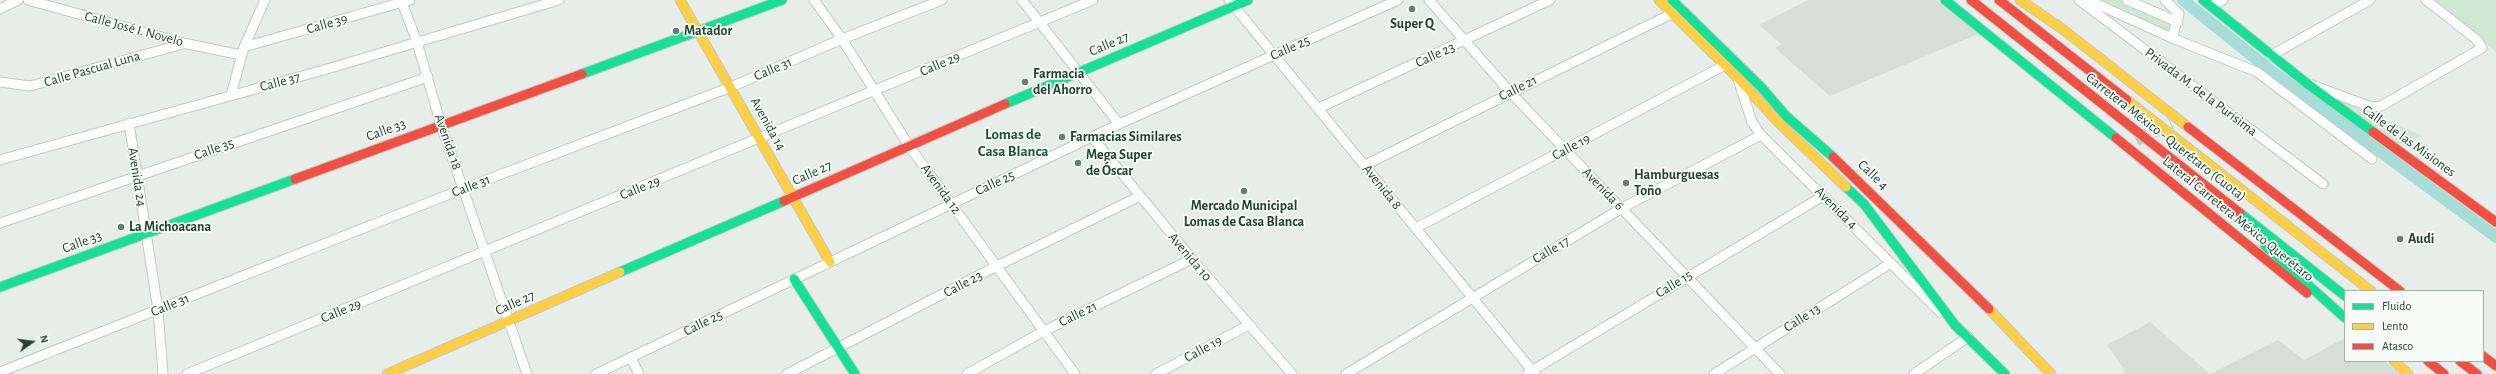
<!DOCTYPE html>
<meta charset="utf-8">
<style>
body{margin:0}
#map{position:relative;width:2496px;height:374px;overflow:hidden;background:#e7ede9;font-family:"Alegreya Sans",sans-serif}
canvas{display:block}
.legend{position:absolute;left:2344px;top:290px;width:140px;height:72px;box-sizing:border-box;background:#f7fbf8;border:1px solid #a2b1a9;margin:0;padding:5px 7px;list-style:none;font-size:12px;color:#224332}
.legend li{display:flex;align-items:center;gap:8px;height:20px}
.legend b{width:20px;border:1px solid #a2b1a9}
.north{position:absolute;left:12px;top:322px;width:40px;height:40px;-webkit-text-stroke:3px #f7fbf8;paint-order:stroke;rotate:76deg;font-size:11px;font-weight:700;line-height:16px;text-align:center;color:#224332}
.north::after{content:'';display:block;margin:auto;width:14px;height:18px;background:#224332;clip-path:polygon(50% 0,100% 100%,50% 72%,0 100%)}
</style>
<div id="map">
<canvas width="2496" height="374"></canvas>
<ul class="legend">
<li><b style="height:5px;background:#16e098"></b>Fluido</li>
<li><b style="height:5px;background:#ffcf43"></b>Lento</li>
<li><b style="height:5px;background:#f24e42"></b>Atasco</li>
</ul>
<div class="north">N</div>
</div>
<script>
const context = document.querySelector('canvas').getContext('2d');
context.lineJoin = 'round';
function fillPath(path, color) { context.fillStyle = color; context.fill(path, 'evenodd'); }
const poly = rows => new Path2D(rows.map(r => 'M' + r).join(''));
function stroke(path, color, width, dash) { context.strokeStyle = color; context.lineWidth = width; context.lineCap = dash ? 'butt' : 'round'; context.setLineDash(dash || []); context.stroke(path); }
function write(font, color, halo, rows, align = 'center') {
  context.font = font + ' "Alegreya Sans",sans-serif'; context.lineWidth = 3.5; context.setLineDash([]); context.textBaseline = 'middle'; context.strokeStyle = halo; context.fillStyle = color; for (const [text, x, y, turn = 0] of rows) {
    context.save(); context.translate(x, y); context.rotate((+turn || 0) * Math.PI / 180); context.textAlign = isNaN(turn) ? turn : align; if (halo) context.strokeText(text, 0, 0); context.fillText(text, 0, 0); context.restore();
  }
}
fillPath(poly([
 [1808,0,1936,0,1978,34,1830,96,1775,48,1781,44,1759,25],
 [2150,322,2210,374,2125,374,2123,367,2107,345],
 [2345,338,2345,361,2384,361,2400,374,2210,374,2278,340,2304,360]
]), '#d5dfd8');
fillPath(poly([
 [2094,0,2122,0,2174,23,2168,32],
 [2432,0,2496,0,2496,52],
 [2336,97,2372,113,2422,136,2398,145,2332,98]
]), '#d0e7d1');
stroke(poly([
 [2183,0,2270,70,2496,237]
]), '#a6ded7', 12);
stroke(poly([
 [2136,140,2171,123]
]), '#c0cbc4', 13, [13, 6]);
const street = poly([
 [28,0,183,43,241,55],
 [401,0,417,42,441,125,527,374],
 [814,0,842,39,909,146,1075,374],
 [1022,0,1119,124],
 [1229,0,1535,374],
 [1429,0,1510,92,1780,374],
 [2079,0,2323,184],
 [2088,0,2172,38,2257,72,2372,159],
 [2127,0,2178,22],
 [2165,0,2179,14,2172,38],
 [2211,6,2223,0],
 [0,9,18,0],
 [244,47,410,0],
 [2270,56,2370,0],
 [1738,79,1752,122,1761,135,1940,312],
 [0,82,30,86,183,44],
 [2312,85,2371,107,2381,106,2482,48,2477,40,2426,0],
 [231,95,244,47,265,0],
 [1319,108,1550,0],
 [129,123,158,310,163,374],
 [1092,137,1192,259,1292,374],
 [0,160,327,69,559,0],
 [1365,165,1673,13],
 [0,223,428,77],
 [1416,228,1725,65],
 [631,358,639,374],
 [0,372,465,188,731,87,842,39,942,0],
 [1528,373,1823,196],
 [187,374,1093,0],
 [596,374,1119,124,1398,0],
 [787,374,997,266,1140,196],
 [967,374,1044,331,1192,259],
 [1156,374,1249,325],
 [1346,374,1622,208,1761,135],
 [1714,374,1891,263],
 [1914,374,1968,337]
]);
const fast = poly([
 [1672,0,1762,88,1786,116,1833,157],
 [1945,0,2116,138],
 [2203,0,2305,82,2373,132],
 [582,74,782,0],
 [1005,104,1248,0],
 [1846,187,1864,204,1955,325,2005,374],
 [2240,213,2345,296],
 [2265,246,2345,318],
 [620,272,784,201],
 [794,279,855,374],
 [0,287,295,179]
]);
const slow = poly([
 [680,0,830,262],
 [1659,0,1738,78,1778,122,1846,187],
 [2020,0,2064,30],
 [2056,24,2188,127],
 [2127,100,2371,291],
 [1989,309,2051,374],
 [2394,361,2408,374],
 [387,374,620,272]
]);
const jam = poly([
 [1971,0,2240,213],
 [1999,0,2127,100],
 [2188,127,2400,291],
 [2373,132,2496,222],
 [2116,138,2307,293],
 [1833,157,1989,309],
 [295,179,582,74],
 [784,201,1005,104],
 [2483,356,2496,366],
 [2428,361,2444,374],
 [2460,361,2477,374]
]);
stroke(street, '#c4cac6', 11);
stroke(fast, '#c1c9c5', 11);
stroke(slow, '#c1c9c5', 11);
stroke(jam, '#c1c9c5', 11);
stroke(street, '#fbfcfc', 9);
stroke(fast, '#16e098', 9);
stroke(slow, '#ffcf43', 9);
stroke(jam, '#f24e42', 9);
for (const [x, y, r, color] of [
 [1412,9,4,"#677e72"],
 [676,31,4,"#677e72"],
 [1025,82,4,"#677e72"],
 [1062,137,4,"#677e72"],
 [1078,163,4,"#677e72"],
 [1626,183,4,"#677e72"],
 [1244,191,4,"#677e72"],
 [121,227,4,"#677e72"],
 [2400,239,4,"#677e72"]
]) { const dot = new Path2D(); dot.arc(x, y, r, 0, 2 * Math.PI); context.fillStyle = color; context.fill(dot); stroke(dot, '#f7fbf8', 1.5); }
write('14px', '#224332', '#f7fbf8', [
 ["Calle 39",327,24,-16],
 ["Calle José I. Novelo",134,29,15],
 ["Calle 27",1109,44,-23],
 ["Calle 25",1290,48,-24],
 ["Calle 23",1435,55,-25],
 ["Calle 29",940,64,-23],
 ["Calle Pascual Luna",92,69,-16],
 ["Calle 31",773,69,-23],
 ["Calle 37",280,82,-15],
 ["Calle 21",1518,88,-26],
 ["Privada M. de la Purísima",2201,92,37],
 ["Avenida 14",768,124,61],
 ["Calle 33",386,130,-20],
 ["Carretera México - Querétaro (Cuota)",2166,137,38],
 ["Calle de las Misiones",2409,141,36],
 ["Avenida 18",448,142,71],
 ["Calle 19",1571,147,-28],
 ["Calle 35",214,149,-19],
 ["Calle 27",812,173,-24],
 ["Calle 4",1873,175,44],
 ["Avenida 24",137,177,81],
 ["Calle 25",995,183,-25],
 ["Calle 31",471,186,-21],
 ["Avenida 8",1382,187,51],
 ["Calle 29",640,188,-22],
 ["Avenida 12",941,189,54],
 ["Avenida 6",1603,189,46],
 ["Avenida 4",1836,208,45],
 ["Lateral Carretera México Querétaro",2238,219,39],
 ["Calle 33",82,242,-20],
 ["Calle 17",1551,250,-30],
 ["Avenida 10",1190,257,50],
 ["Calle 23",963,284,-28],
 ["Calle 15",1674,284,-31],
 ["Calle 27",515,303,-24],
 ["Calle 31",170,305,-22],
 ["Calle 29",341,311,-22],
 ["Calle 21",1078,314,-26],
 ["Calle 13",1802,318,-32],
 ["Calle 25",703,323,-26],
 ["Calle 19",1203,349,-28]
]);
write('bold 14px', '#224332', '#f7fbf8', [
 ["Super Q",1412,24,"center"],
 ["Matador",684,31],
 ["Farmacia",1033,74],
 ["del Ahorro",1033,90],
 ["Farmacias Similares",1070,137],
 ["Mega Super",1086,155],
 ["de Óscar",1086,171],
 ["Hamburguesas",1634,175],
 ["Toño",1634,191],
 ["Mercado Municipal",1244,206,"center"],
 ["Lomas de Casa Blanca",1244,222,"center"],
 ["La Michoacana",129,227],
 ["Audi",2408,239]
], 'left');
write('bold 15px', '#1c5739', '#f7fbf8', [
 ["Lomas de",1013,134],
 ["Casa Blanca",1013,151]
]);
</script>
